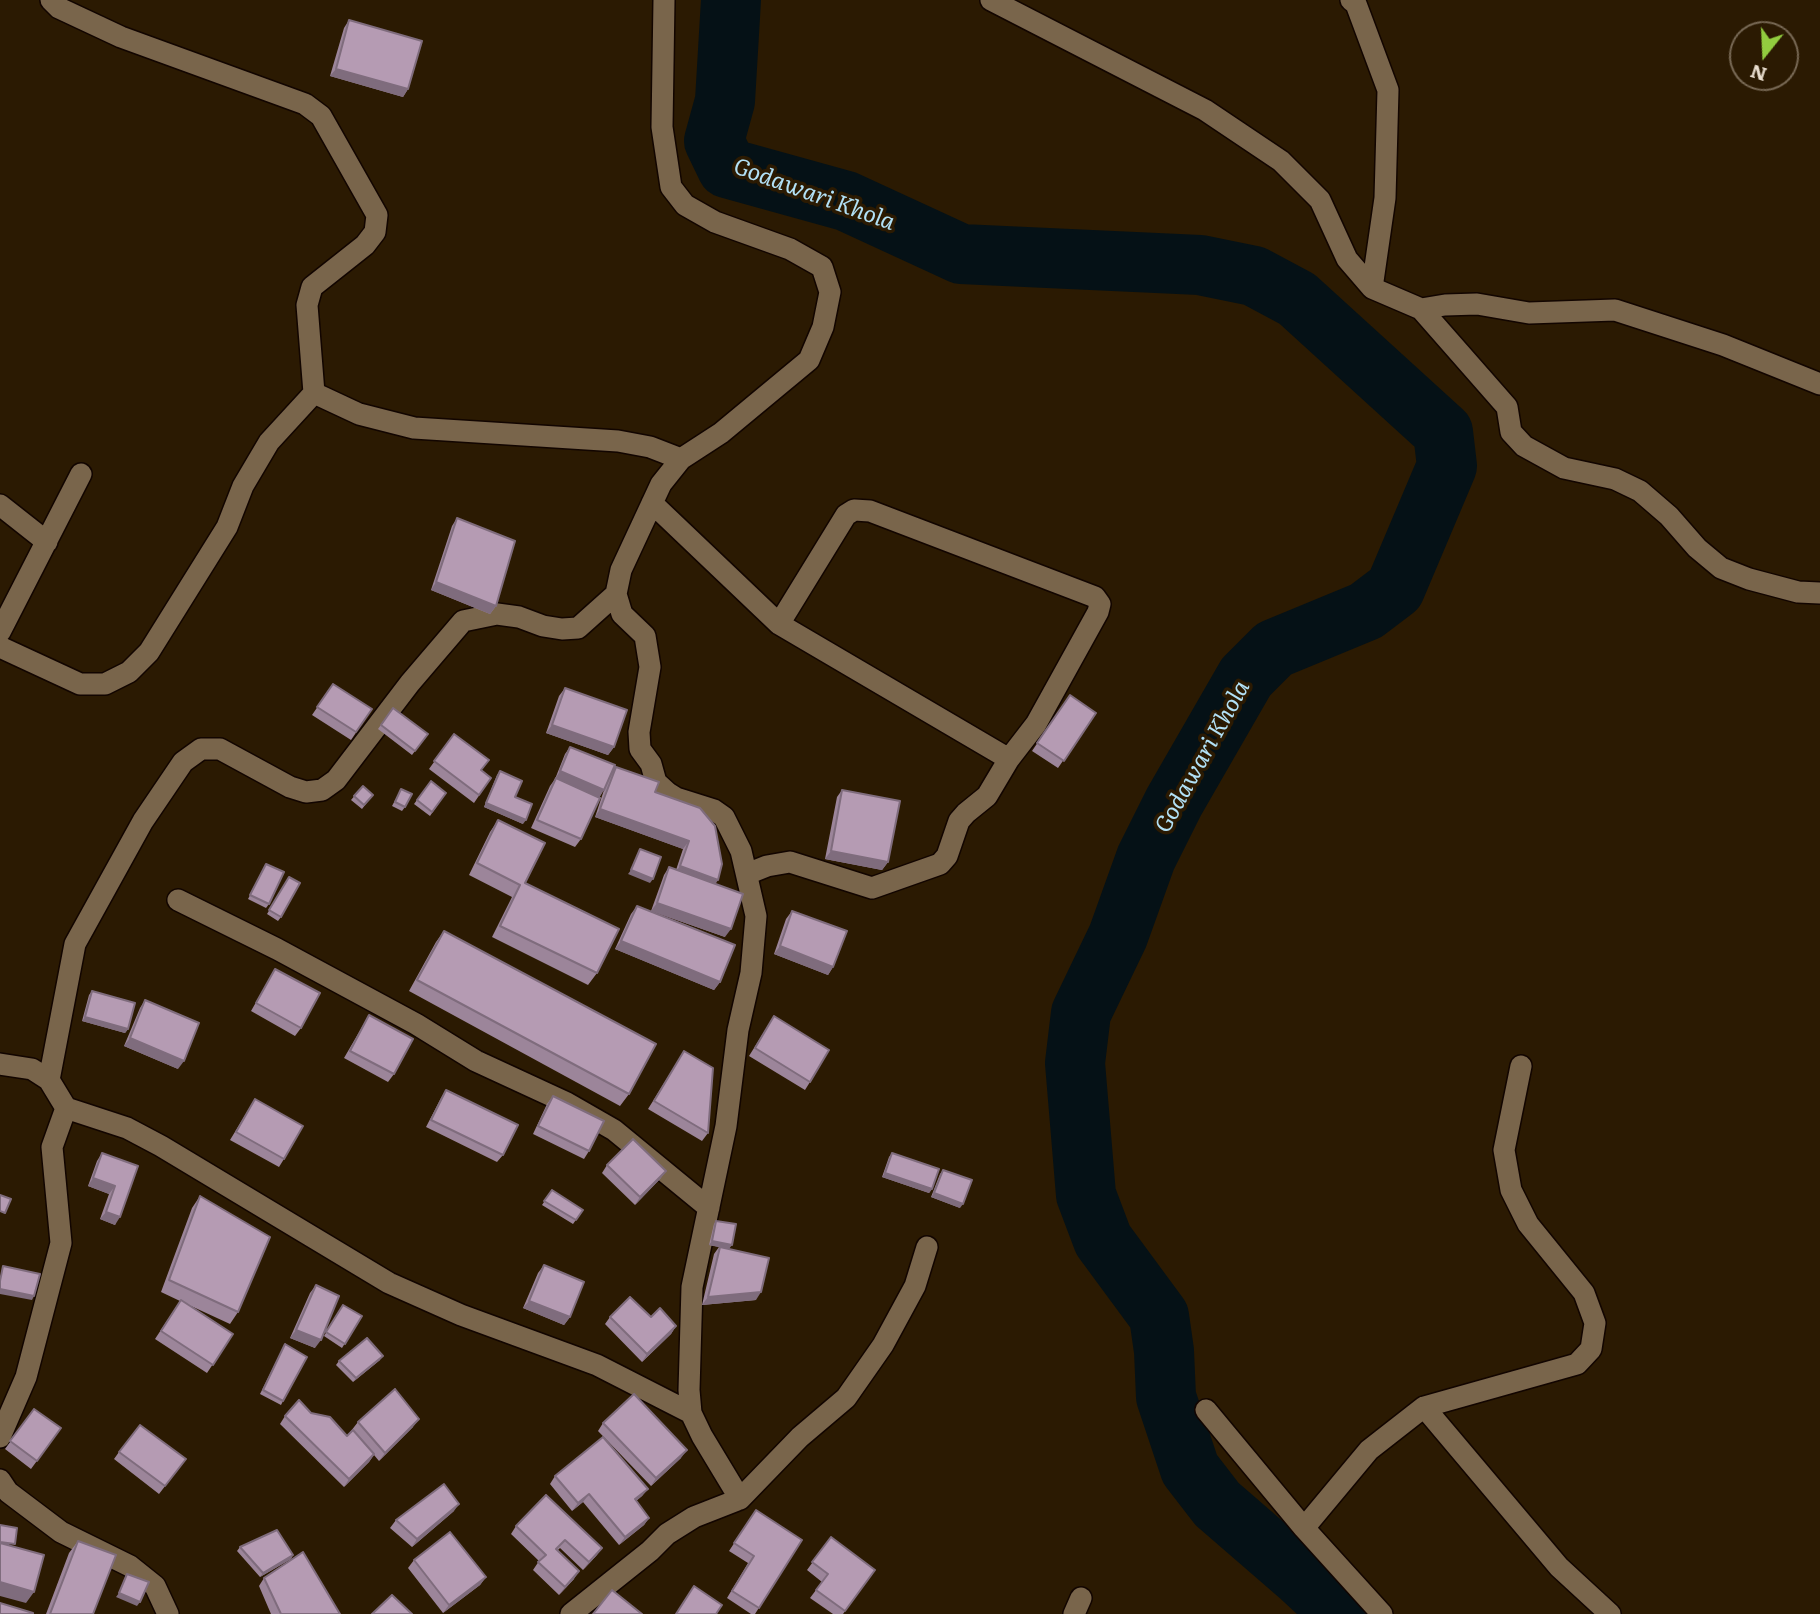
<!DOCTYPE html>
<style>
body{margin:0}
#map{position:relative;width:1820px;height:1614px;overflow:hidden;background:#2b1a02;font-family:Literata,serif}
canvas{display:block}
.north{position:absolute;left:1729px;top:21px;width:70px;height:70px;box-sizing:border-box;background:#2b1a02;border:2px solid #776854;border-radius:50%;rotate:198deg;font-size:19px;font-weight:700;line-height:28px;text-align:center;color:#e9decf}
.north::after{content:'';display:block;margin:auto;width:24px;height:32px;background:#92cd3f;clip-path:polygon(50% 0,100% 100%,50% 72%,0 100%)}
</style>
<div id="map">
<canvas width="1820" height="1614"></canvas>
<div class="north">N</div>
</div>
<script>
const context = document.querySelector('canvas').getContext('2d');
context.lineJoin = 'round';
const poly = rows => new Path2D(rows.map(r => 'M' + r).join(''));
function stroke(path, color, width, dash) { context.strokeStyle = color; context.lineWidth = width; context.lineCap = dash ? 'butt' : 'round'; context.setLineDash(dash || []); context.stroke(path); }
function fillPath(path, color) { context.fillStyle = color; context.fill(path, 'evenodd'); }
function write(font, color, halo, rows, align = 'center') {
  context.font = font + ' Literata,serif'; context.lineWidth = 7; context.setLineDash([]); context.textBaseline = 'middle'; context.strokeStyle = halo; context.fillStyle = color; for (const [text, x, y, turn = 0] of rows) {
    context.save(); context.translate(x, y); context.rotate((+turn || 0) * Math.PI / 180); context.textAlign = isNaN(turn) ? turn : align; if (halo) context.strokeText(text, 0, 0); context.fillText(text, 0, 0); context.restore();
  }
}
stroke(poly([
 [731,0,725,101,714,141,727,168,846,201,961,254,1200,265,1254,276,1297,299,1443,432,1447,466,1395,589,1366,611,1274,649,1246,677,1174,802,1146,858,1118,936,1081,1013,1075,1063,1086,1195,1103,1240,1159,1316,1164,1351,1166,1397,1190,1469,1217,1504,1299,1575,1341,1614]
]), '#051116', 60);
const minor = poly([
 [664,0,662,127,671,187,685,205,715,222,790,249,822,267,830,292,823,327,809,360,721,433,681,459,661,484,621,570,616,594,622,614,645,636,650,667,639,732,640,749,651,764,656,782,668,793,676,798,714,810,724,817,741,851,756,916,751,973,738,1030,726,1126,692,1287,689,1390,691,1413,702,1436,740,1499],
 [991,0,1205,110,1281,161,1320,200,1347,259,1372,288,1421,309,1445,305,1477,304,1529,313,1615,310,1723,345,1820,384],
 [1351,0,1356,4,1388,90,1385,198,1372,288],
 [1421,309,1507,407,1511,432,1524,446,1564,468,1615,479,1640,491,1669,516,1697,548,1721,568,1749,579,1798,592,1820,593],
 [314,393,359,414,414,428,618,441,650,447,681,459],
 [652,503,779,624,1009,759],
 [0,505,47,542],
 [0,632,81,474],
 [0,647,80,684,105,684,129,672,149,652,227,527,243,486,269,442,314,393,307,305,312,287,365,245,375,232,377,215,321,116,305,104,121,37,59,8,51,0],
 [747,874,767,866,790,862,872,888,940,864,947,856,959,821,966,813,987,796,1009,759,1036,724,1098,612,1100,604,1095,597,870,511,854,510,846,515,779,624],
 [178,900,277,949,416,1024,476,1061,567,1103,614,1130,709,1208],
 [0,1064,32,1069,49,1080,66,1108,127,1128,161,1146,389,1283,461,1315,597,1365,691,1413],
 [49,1080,75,944,143,821,183,762,201,749,220,749,290,787,306,792,322,790,336,780,410,683,463,621,497,614,519,617,543,626,562,629,578,628,616,594],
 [1424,1407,1559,1567,1610,1614],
 [1206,1410,1304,1528,1382,1614],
 [0,1437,26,1377,61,1243,52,1147,66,1108],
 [0,1480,8,1492,61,1532,130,1566,155,1586,168,1614],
 [1304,1528,1369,1450,1424,1407,1577,1364,1591,1349,1595,1323,1584,1293,1528,1224,1511,1190,1504,1150,1521,1066],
 [571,1614,650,1551,667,1534,694,1517,740,1499,800,1437,846,1398,883,1345,915,1286,927,1247],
 [1074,1614,1081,1598]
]);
stroke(minor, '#120500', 24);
stroke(minor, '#79654b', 21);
fillPath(poly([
 [349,20,408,89,403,97,330,76,344,28],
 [457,518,496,606,490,614,431,590,452,526],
 [333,684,372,709,351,740,312,715],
 [565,688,614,747,608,755,546,733,559,696],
 [1070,695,1096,713,1058,768,1032,751],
 [393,708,428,734,412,755,378,729],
 [454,734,482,770,491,778,474,803,429,769],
 [570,747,612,772,616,767,655,792,716,884,725,937,651,911,664,875,669,867,676,870,683,849,595,817,605,787,599,798,581,839,575,847,531,828,550,786,555,779,565,754],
 [500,771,515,797,523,824,484,807,497,775],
 [431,781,446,793,430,816,414,804],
 [363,786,373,795,362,809,351,800],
 [401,789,405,807,402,811,392,806],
 [842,790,888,862,882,870,825,859,837,797],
 [498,820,525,883,597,973,588,985,492,937,512,897,469,875,490,832],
 [266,864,269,904,266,908,248,899],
 [289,877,281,917,278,921,267,914],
 [637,906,720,982,714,990,615,949,631,914],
 [792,911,833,967,828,975,774,954,786,919],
 [444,931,629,1094,620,1106,409,991,436,942],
 [275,969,301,1028,295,1036,251,1011],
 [92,991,128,1029,125,1033,82,1021,89,995],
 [145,1000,178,1069,124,1046,140,1008],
 [369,1015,394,1074,388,1082,344,1058],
 [774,1016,810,1082,805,1090,749,1056],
 [684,1051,708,1133,702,1141,648,1109],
 [446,1090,503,1155,497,1162,426,1127,441,1098],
 [553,1096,589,1151,584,1159,533,1134,547,1104],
 [255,1099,284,1159,279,1167,230,1140],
 [102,1153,138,1166,115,1225,100,1219,109,1194,88,1186,97,1161],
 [892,1153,932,1189,929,1193,882,1177,889,1157],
 [607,1165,666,1171,660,1179,635,1205,602,1173],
 [943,1170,960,1208,931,1197,940,1174],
 [552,1190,583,1210,573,1224,542,1205],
 [200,1196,238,1312,230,1324,191,1306,233,1334,207,1373,155,1339,180,1301,161,1292,192,1208],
 [716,1221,729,1249,756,1300,702,1305,714,1254,719,1247,709,1245,714,1224],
 [544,1265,570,1317,564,1325,523,1308,538,1273],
 [316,1285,315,1348,290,1338,310,1293],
 [343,1305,362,1316,342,1348,324,1336],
 [610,1317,651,1317,676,1326,671,1334,642,1362,605,1324],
 [285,1344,283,1401,281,1405,260,1394],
 [380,1360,353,1382,336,1365,339,1361],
 [34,1409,61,1428,31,1469,5,1449],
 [311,1413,347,1436,358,1422,413,1427,379,1461,374,1455,369,1462,344,1487,280,1424,285,1416],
 [603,1423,681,1458,651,1486,598,1431],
 [119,1452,186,1459,159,1494,114,1459],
 [555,1476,648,1489,642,1496,636,1501,649,1518,644,1525,619,1545,583,1502,572,1511,550,1484],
 [756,1510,802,1540,755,1614,751,1614,727,1598,748,1563,729,1551],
 [454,1511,412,1547,390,1528,396,1520],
 [516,1526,602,1548,596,1556,583,1570,560,1548,558,1550,574,1579,559,1595,533,1570,539,1561,511,1534],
 [831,1537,875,1570,843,1614,833,1614,810,1598,822,1582,807,1570],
 [78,1541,93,1614,46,1614,69,1553],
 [240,1547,293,1555,291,1559,260,1577,237,1551],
 [414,1560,486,1577,480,1585,443,1613,408,1568],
 [264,1578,340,1614,271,1614,259,1586]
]), '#9c859a');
fillPath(poly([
 [336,69,408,89,403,97,330,76],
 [436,582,496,606,490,614,431,590],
 [552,725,614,747,608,755,546,733],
 [560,771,604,790,599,798,555,779],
 [486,803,526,820,523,824,484,807],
 [600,809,689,841,683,849,595,817],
 [831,851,888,862,882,870,825,859],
 [680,866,718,880,713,888,674,874],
 [631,870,653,879,650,883,628,874],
 [657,903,731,929,725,937,651,911],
 [621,941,720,982,714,990,615,949],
 [780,946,833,967,828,975,774,954],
 [85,1017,128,1029,125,1033,82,1021],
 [130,1038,184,1061,178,1069,124,1046],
 [666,1171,660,1179,635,1205,640,1197],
 [885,1173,932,1189,929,1193,882,1177],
 [93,1178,115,1186,109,1194,88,1186],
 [934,1193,963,1204,960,1208,931,1197],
 [106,1212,120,1217,115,1225,100,1219],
 [712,1241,732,1245,729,1249,709,1245],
 [0,1289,34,1296,32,1300,0,1294],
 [761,1292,756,1300,702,1305,708,1297],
 [529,1301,570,1317,564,1325,523,1308],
 [676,1326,671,1334,642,1362,647,1354],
 [296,1330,321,1340,315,1348,290,1338],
 [383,1356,380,1360,353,1382,356,1378],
 [419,1419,413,1427,379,1461,385,1453],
 [687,1450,681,1458,651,1486,656,1478],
 [374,1454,369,1462,344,1487,349,1479],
 [648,1489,642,1496,629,1507,635,1499],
 [589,1494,583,1502,572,1511,578,1503],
 [459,1504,454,1511,412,1547,417,1539],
 [649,1518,644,1525,619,1545,625,1537],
 [602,1548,596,1556,583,1570,589,1562],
 [293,1555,291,1559,260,1577,263,1573],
 [579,1571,574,1579,559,1595,565,1587],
 [486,1577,480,1585,443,1613,449,1605],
 [0,1582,34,1592,26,1603,0,1596],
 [119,1593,140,1602,137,1606,116,1597]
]), '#7f6c7d');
const building = poly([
 [349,20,422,41,408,89,336,69,349,20],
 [457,518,515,541,496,606,436,582,457,518],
 [333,684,372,709,356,732,317,707,333,684],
 [565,688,627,710,614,747,552,725,565,688],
 [1070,695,1096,713,1064,761,1037,743,1070,695],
 [393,708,428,734,415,751,381,725,393,708],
 [454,734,489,760,481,770,491,778,479,795,434,761,454,734],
 [570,747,615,765,604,790,560,771,570,747],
 [616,767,659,782,655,792,700,808,715,826,722,864,718,880,680,866,689,841,600,809,616,767],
 [500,771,522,781,515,797,532,804,526,820,486,803,500,771],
 [556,778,600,798,581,839,537,820,556,778],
 [431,781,446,793,432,812,417,800,431,781],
 [363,786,373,795,364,805,354,796,363,786],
 [401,789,412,794,405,807,395,802,401,789],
 [842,790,900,801,888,862,831,851,842,790],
 [498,820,545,843,525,883,619,929,597,973,500,926,520,885,477,863,498,820],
 [640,849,661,857,653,879,631,870,640,849],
 [266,864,284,872,269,904,250,895,266,864],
 [669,867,743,894,731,929,657,903,669,867],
 [289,877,300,883,281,917,269,910,289,877],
 [637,906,735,945,720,982,621,941,637,906],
 [792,911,847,931,833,967,780,946,792,911],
 [444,931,656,1044,629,1094,417,980,444,931],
 [275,969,320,993,301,1028,256,1003,275,969],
 [92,991,135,1003,128,1029,85,1017,92,991],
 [145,1000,199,1023,184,1061,130,1038,145,1000],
 [369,1015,413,1039,394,1074,350,1051,369,1015],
 [774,1016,829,1050,810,1082,755,1048,774,1016],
 [684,1051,713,1068,708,1133,654,1101,684,1051],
 [446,1090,518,1125,503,1155,431,1120,446,1090],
 [553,1096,604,1121,589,1151,538,1126,553,1096],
 [255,1099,303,1126,284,1159,236,1132,255,1099],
 [633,1139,666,1171,640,1197,607,1165,633,1139],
 [102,1153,138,1166,120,1217,106,1212,115,1186,93,1178,102,1153],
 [892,1153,939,1169,932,1189,885,1173,892,1153],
 [943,1170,972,1180,963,1204,934,1193,943,1170],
 [552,1190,583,1210,576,1220,544,1201,552,1190],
 [0,1195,11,1199,5,1213,0,1211,0,1195],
 [200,1196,270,1237,238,1312,169,1280,200,1196],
 [716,1221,736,1224,732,1245,712,1241,716,1221],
 [720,1247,769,1258,761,1292,708,1297,720,1247],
 [544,1265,584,1282,570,1317,529,1301,544,1265],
 [3,1266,40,1274,34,1296,0,1289,0,1281,3,1266],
 [316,1285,339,1296,321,1340,296,1330,316,1285],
 [630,1297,651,1317,660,1308,676,1326,647,1354,610,1317,630,1297],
 [181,1300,233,1334,213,1365,161,1331,181,1300],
 [343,1305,362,1316,345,1344,326,1332,343,1305],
 [367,1338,383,1356,356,1378,339,1361,367,1338],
 [285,1344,307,1357,283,1401,263,1390,285,1344],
 [395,1389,419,1419,385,1453,358,1422,395,1389],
 [634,1394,687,1450,656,1478,603,1423,634,1394],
 [299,1400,311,1413,330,1417,347,1436,353,1430,374,1454,349,1479,285,1416,299,1400],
 [34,1409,61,1428,37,1461,10,1441,34,1409],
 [140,1425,186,1459,165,1486,119,1452,140,1425],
 [603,1437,648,1489,635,1499,649,1518,625,1537,589,1494,578,1503,555,1476,603,1437],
 [444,1484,459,1504,417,1539,396,1520,444,1484],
 [546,1495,602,1548,589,1562,565,1540,556,1549,579,1571,565,1587,538,1562,546,1555,516,1526,546,1495],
 [756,1510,802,1540,759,1608,732,1591,754,1556,734,1543,756,1510],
 [0,1525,17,1528,15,1544,0,1542,0,1525],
 [277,1530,293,1555,263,1573,240,1547,277,1530],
 [450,1532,486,1577,449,1605,414,1560,450,1532],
 [831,1537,875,1570,845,1611,816,1590,828,1574,812,1562,831,1537],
 [78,1541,116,1555,93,1614,50,1614,78,1541],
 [0,1543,44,1555,34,1592,0,1582,0,1543],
 [303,1552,340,1614,281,1614,264,1578,303,1552],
 [127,1574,149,1582,140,1602,119,1593,127,1574],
 [694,1586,722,1605,716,1614,676,1614,694,1586],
 [612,1590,642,1614,593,1614,612,1590],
 [392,1595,412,1614,372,1614,392,1595],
 [0,1603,33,1613,33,1614,0,1614,0,1603]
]);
fillPath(building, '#b59bb3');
stroke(building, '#7f6c7d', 2);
write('italic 23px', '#b2e1f6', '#2b1a02', [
 ["Godawari Khola",814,195,20],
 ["Godawari Khola",1203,757,-61]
]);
</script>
